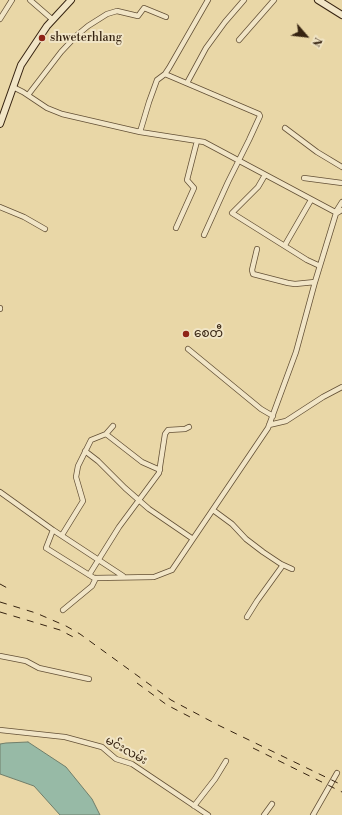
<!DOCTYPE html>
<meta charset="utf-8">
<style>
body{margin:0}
#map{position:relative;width:342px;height:815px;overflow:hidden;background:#e9d7a7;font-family:"Libre Bodoni",serif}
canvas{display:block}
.north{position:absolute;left:286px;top:16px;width:40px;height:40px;-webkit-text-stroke:3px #f1e5c6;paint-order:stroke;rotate:118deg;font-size:11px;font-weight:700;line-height:16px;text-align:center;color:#362311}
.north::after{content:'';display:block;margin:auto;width:14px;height:18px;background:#362311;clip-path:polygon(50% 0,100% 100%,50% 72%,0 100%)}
</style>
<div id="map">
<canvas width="342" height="815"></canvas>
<div class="north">N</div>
</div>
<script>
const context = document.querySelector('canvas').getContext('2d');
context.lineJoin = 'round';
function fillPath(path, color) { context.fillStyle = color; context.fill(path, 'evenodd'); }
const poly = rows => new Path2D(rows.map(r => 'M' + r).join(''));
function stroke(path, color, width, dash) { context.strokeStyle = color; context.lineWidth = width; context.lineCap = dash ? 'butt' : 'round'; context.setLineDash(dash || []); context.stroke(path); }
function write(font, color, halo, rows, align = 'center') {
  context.font = font + ' "Libre Bodoni","Noto Sans Myanmar",serif'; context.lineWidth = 4; context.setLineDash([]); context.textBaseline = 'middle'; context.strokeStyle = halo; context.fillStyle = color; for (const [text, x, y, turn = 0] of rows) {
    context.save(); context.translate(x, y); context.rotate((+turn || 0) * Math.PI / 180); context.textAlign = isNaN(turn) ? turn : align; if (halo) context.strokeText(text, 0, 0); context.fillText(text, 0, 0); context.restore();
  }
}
const water = poly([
 [28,742,66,767,92,799,100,815,60,815,34,786,0,774,0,744,6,743,28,742]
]);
fillPath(water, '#97baa6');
stroke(water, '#707e6a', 1);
const street = poly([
 [30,0,53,20],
 [0,19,12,0],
 [239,40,274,0],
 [165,74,259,114,260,116,249,140,228,182,204,235],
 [187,83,206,48,225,22,244,0],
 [13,87,23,92,47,108,62,114,140,132,204,142,337,213,342,210],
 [28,95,61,52,76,36,88,26,107,14,117,11,138,16,144,8,166,17],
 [285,128,317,152,342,167],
 [140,132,149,102,157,80,165,74,169,68,208,0],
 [265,175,258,187,232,213,307,260,320,266],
 [304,178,342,183],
 [0,207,24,217,45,229],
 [176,228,194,188,187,180,197,141],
 [285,245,311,200],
 [257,249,252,270,253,274,288,283,295,284,315,282],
 [0,308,0,309],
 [188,349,261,409,273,416],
 [269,425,286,421,323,397,342,387],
 [106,434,142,462,160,470],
 [85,451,98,461,125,488,149,509,193,539],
 [0,492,53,530,46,548,94,578,154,577,172,570,268,428,296,352,315,282,337,210,342,202],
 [213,510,232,524,246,539,263,552,281,564,292,569],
 [53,530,123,576],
 [62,535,83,501,76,477,78,466,91,440,106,434,113,426],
 [89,575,119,527,159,473,165,434,168,430,185,429,189,427],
 [63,610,92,586,96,578],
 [247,617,257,601,283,565],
 [0,656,26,661,39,668,89,679],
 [0,730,65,737,102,747,116,759,132,764,208,815],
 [194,806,215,779,226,761],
 [264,815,272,804],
 [313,815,337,773]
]);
const secondary = poly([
 [318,0,342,15],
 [0,124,21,65,47,26,71,0]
]);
stroke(street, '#635036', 6);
stroke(secondary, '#362311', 8);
stroke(street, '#f1e5c6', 4.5);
stroke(secondary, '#f1e5c6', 6);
stroke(poly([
 [0,584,11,590],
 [0,602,36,613,66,626,80,634,171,700,218,725,342,785],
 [0,612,60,630,77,639],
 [137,683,167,705,192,718],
 [253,748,342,792]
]), '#362311', 1, [7, 7]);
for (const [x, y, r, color] of [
 [42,38,4,"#8f2418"],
 [186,334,4,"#8f2418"]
]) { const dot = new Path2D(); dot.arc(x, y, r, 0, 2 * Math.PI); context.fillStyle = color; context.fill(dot); stroke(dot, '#f1e5c6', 1.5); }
write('12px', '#362311', '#f1e5c6', [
 ["shweterhlang",50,38],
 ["စေတီ",194,334]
], 'left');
write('12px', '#362311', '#f1e5c6', [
 ["မင်းလမ်း",126,751,29]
]);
</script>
